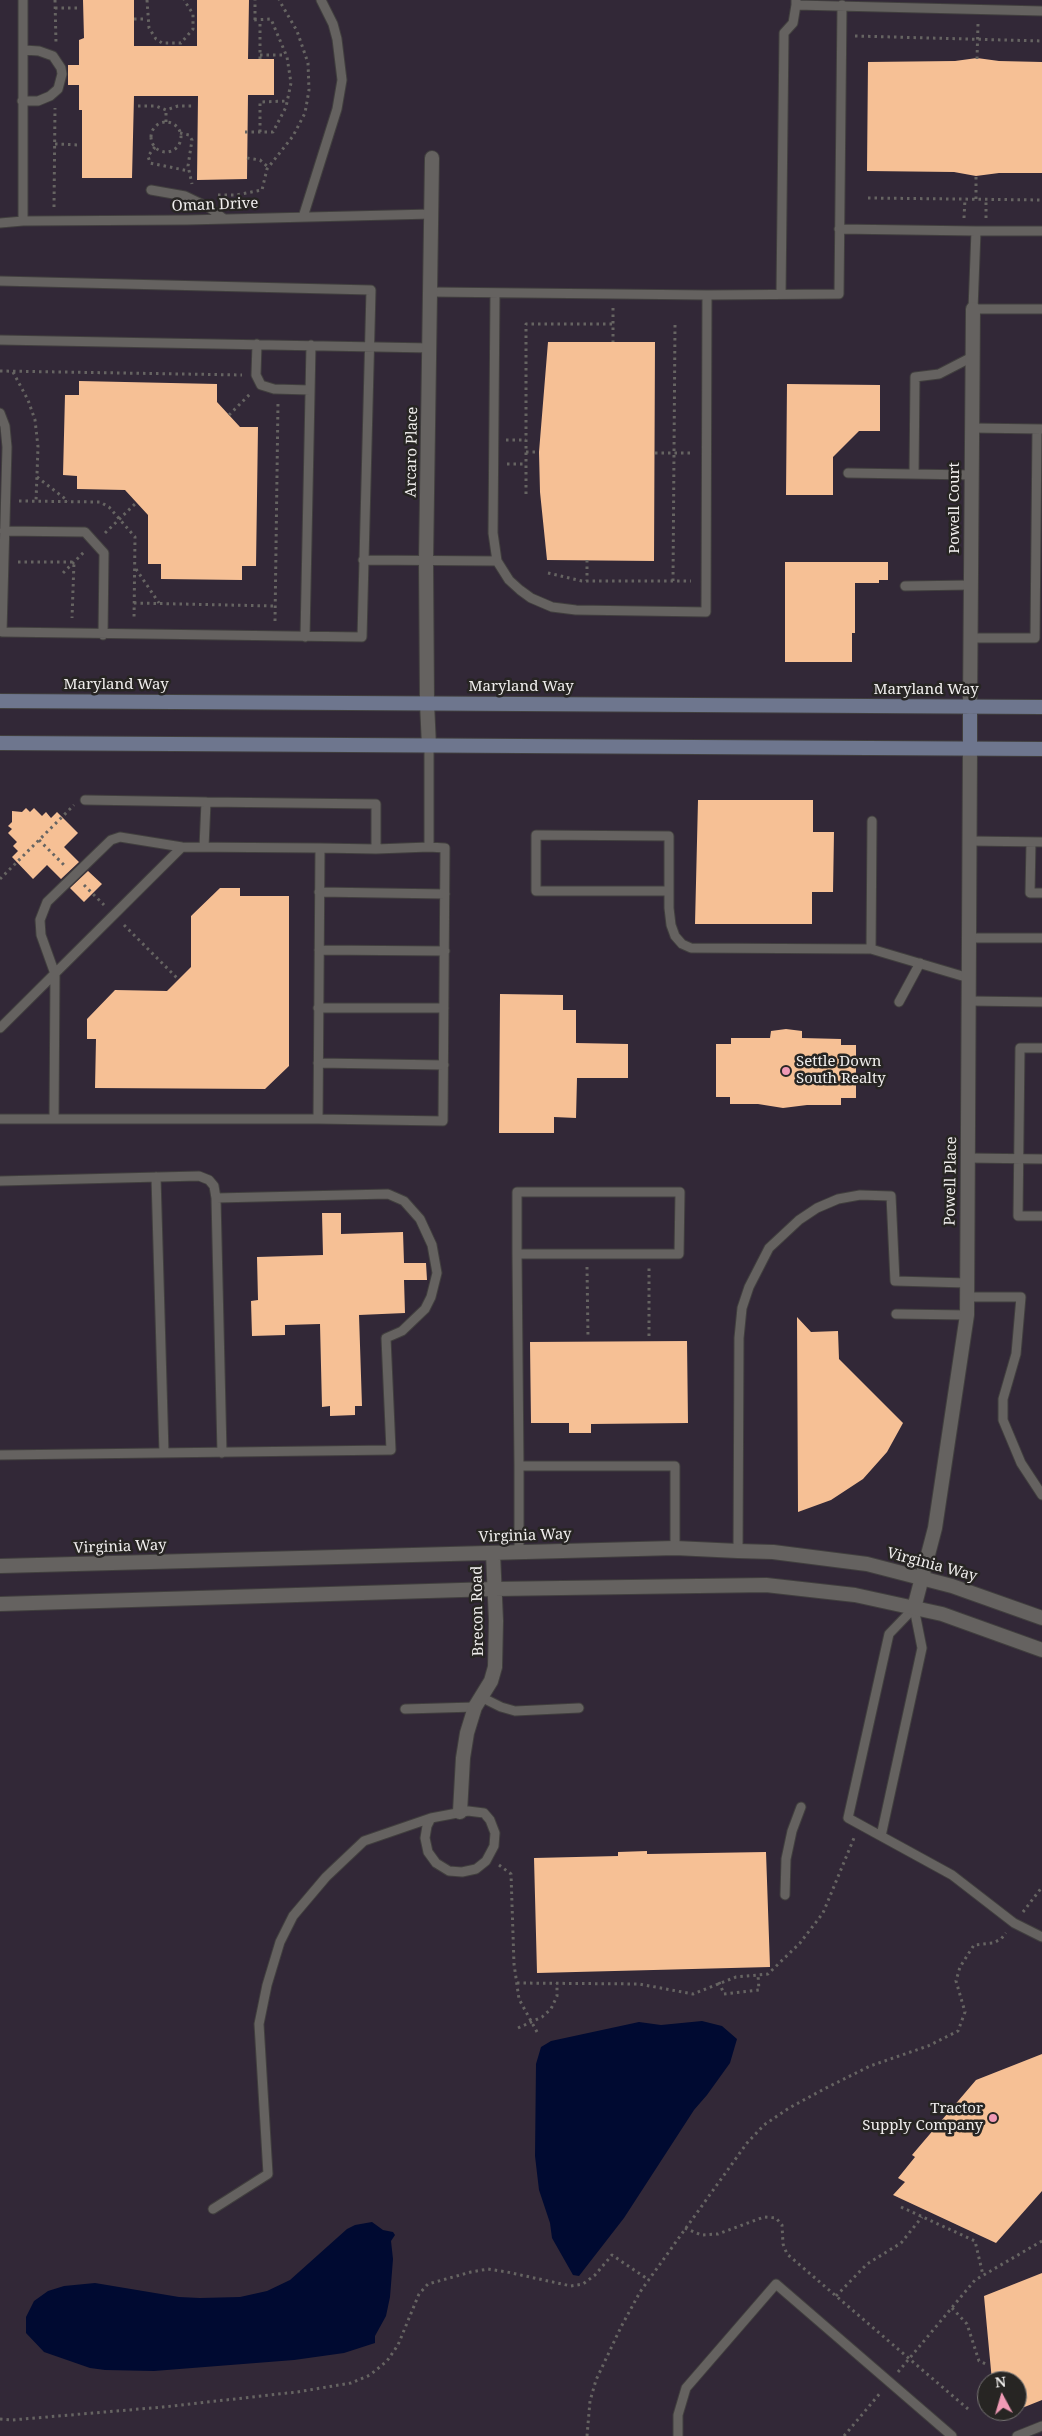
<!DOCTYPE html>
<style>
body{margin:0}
#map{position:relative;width:1042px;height:2436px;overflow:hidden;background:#272523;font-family:"Noto Serif",serif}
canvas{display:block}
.north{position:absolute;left:977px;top:2371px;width:50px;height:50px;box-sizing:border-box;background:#272523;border:1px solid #777574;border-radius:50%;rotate:354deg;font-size:14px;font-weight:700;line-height:20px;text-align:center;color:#f0eeed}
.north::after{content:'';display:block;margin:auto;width:18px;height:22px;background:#f09ab5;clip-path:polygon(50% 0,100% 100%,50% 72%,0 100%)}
</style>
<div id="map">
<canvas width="1042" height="2436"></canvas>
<div class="north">N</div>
</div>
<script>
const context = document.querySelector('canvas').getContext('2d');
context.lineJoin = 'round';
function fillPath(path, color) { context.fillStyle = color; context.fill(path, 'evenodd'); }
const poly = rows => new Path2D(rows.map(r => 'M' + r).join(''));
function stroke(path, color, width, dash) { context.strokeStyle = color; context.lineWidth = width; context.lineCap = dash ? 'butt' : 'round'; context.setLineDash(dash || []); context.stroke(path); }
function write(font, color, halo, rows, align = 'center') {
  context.font = font + ' "Noto Serif",serif'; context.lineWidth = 5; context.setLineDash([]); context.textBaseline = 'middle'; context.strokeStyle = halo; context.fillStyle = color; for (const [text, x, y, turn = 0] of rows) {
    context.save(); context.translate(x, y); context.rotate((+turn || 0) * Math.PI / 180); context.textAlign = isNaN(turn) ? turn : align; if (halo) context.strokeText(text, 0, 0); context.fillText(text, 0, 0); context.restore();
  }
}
fillPath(poly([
 [0,0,1042,0,1042,2436,0,2436],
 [987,2381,1017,2381,1017,2411,987,2411]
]), '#322837');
fillPath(poly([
 [702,2021,722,2026,737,2039,730,2063,707,2095,694,2110,624,2218,579,2276,573,2275,552,2238,550,2223,539,2190,535,2156,536,2064,541,2047,551,2041,639,2022,661,2025],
 [372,2222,383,2230,393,2232,395,2235,391,2241,393,2259,390,2297,386,2316,375,2336,375,2343,344,2353,294,2360,154,2371,105,2370,90,2368,44,2352,26,2333,26,2317,34,2301,48,2291,64,2286,95,2283,179,2297,200,2298,240,2297,267,2291,290,2280,347,2229,355,2225]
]), '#000a31');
fillPath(poly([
 [83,0,134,0,134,46,197,46,197,0,249,0,248,59,274,59,274,95,248,95,247,179,197,180,198,96,134,96,132,178,82,178,82,110,79,110,79,85,68,85,68,65,79,65,79,40,84,38],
 [977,58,999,61,1042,62,1042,173,999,173,976,176,954,172,867,171,868,62,955,61],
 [548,342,655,342,654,561,547,560,540,492,539,452],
 [79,381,217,384,217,402,240,427,258,427,256,566,242,566,242,580,161,579,161,564,148,564,148,515,125,490,77,489,77,476,63,475,65,395,79,395],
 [787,384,880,385,880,431,859,431,833,457,833,495,786,495],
 [785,562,888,562,888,580,879,580,879,583,855,583,855,633,852,633,852,662,785,662],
 [698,800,813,800,813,832,834,832,833,892,812,892,812,924,695,924],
 [26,808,30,812,34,808,42,816,46,812,51,818,57,812,78,833,64,847,79,862,61,879,47,865,33,879,12,857,18,851,13,846,17,842,8,833,12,829,8,826,12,822,12,811,22,812],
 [88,871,102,884,84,902,70,888],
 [220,888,240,888,240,896,289,896,289,1066,265,1089,95,1088,96,1039,87,1039,87,1019,115,990,167,991,191,967,191,916],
 [500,994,563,995,563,1010,576,1010,576,1043,628,1044,628,1078,577,1078,576,1118,554,1117,554,1133,499,1133],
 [786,1029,802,1031,802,1038,841,1039,841,1045,856,1045,856,1098,841,1098,841,1105,807,1105,783,1108,758,1104,730,1104,730,1097,716,1097,716,1044,731,1044,731,1038,770,1038,771,1031],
 [322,1213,341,1213,341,1234,403,1232,404,1263,426,1263,427,1280,404,1280,405,1313,359,1315,362,1406,355,1406,355,1415,330,1416,330,1406,322,1407,320,1324,285,1325,285,1335,252,1336,251,1301,258,1300,257,1257,323,1255],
 [797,1317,811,1332,838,1331,839,1359,903,1423,887,1452,863,1479,831,1500,798,1512],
 [687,1341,688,1423,591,1424,591,1433,569,1433,569,1423,531,1423,530,1342],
 [647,1851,647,1854,766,1852,770,1967,537,1973,534,1858,618,1856,618,1852],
 [1042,2054,1042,2191,996,2243,893,2195,905,2182,898,2178,915,2157,912,2155,976,2080],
 [1042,2273,1042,2400,1017,2410,1017,2381,992,2381,984,2296]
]), '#f6c095');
const service = poly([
 [23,0,23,221],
 [796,0,796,5,1042,11],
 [22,101,38,101,50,96,58,89,62,74,61,68,53,56,39,51,24,50],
 [151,190,185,196,210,208,224,219],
 [303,217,337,109,342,80,337,39,333,24,321,0],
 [0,223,23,221,187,220,432,214],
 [839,229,976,231,973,309,1042,309],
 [976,231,1042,231],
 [0,281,371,290,362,637,2,632,7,447,5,426,0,413],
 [431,292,707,295],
 [495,294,493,533,497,561],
 [781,294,784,33,793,23,796,5],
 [0,340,431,348],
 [257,344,256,375,261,385,274,389,310,390],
 [972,428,1042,429],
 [848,473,972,475],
 [914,474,915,377,939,374,972,357],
 [4,531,85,532,104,553,103,635],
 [363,560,497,561,509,580,520,590,531,598,552,607,576,610,706,612,707,295,839,294,842,5],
 [905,586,971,585],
 [305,637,311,345],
 [971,638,1035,638,1037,429],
 [85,800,206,802],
 [872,821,871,949,969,978],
 [970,841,1042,842],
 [1031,842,1030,893,1042,893],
 [204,847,206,802,376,804,376,849,429,847,429,746],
 [320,848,182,847,120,837,111,840,47,902,40,920,41,935,55,974,54,1119,318,1119,320,848,376,849],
 [669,891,536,891,536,835,669,836,669,908,671,925,675,936,682,944,691,948,871,949],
 [319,892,445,894],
 [969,938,1042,938],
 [319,950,445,951],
 [969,1001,1042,1002],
 [899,1002,920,963],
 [318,1008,444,1008],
 [0,1028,182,847],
 [1042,1048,1020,1048,1018,1216,1042,1216],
 [318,1063,444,1065],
 [0,1119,54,1119],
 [318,1119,443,1121,445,848,429,847],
 [968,1158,1042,1159],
 [156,1177,164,1453],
 [0,1181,199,1176,209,1180,214,1186,216,1198,388,1194,404,1201,420,1219,432,1245,437,1273,431,1297,425,1309,402,1331,386,1338,391,1450,0,1455],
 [216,1198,222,1453],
 [517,1254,679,1254,680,1192,517,1192,517,1254,519,1466],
 [967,1297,1021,1297,1016,1354,1003,1399,1003,1420,1021,1463,1042,1495],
 [896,1314,967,1315],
 [738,1551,739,1338,742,1308,749,1287,769,1248,799,1220,817,1208,838,1199,860,1195,891,1196,895,1281,967,1283],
 [519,1552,519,1466,675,1466,675,1548],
 [914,1608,889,1634,848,1818,952,1875,1014,1923,1042,1937],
 [481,1697,501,1707,515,1711,579,1708],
 [405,1709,475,1707],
 [468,1811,484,1813,490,1820,495,1833,494,1846,486,1861,476,1869,462,1872,449,1871,436,1863,428,1852,425,1838,427,1826,431,1818,468,1811],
 [881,1836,922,1648,914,1608],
 [785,1895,786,1859,792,1831,801,1807],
 [213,2209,268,2174,259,2024,267,1985,280,1942,293,1916,326,1877,364,1841,431,1818],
 [678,2436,678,2415,686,2388,776,2284,952,2436],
 [1017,2436,1042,2426]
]);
const minor = poly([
 [970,707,973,309],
 [429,746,427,703,426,561,432,158],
 [0,1566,675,1548,738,1551,773,1552,867,1564,952,1586,1042,1618],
 [0,1604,494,1589,766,1585,855,1595,942,1614,1042,1650],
 [914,1608,935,1528,967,1315,970,748],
 [460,1812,463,1758,467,1733,475,1707,491,1681,495,1667,496,1621,493,1553]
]);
const secondary = poly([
 [0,701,1042,707],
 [0,743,1042,749],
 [970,748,970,707]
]);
stroke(service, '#413f3e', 11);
stroke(minor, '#413f3e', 16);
stroke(secondary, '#413f3e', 16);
stroke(poly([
 [55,0,56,43],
 [147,0,149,28,156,39,162,43,181,43,193,29,193,14,184,0],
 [55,8,81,8],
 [134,19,147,19],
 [255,20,255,0],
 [855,36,1042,41],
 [260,55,286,55],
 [260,59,260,20],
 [977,59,978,24],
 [138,106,156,106,166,110,178,106,194,106],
 [166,122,166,110],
 '151 137a15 15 0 1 1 30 0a15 15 0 1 1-30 0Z',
 [245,132,273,132,286,107,291,83,287,57,271,19,252,20],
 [260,132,260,102,288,101],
 [180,133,189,135,192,140,188,166,192,184],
 [55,144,80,145],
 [155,147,148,156,150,163,189,171],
 [247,158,260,160,268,167],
 [218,195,236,195,262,190,267,169,293,136,305,113,309,90,308,63,297,31,279,0],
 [868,198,1042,200],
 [976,199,976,176],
 [54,207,55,108],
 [964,218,965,199],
 [986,218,986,199],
 [613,308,613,342],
 [0,371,242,375],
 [13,372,28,400,35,420,38,447,36,501],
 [229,415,250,394],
 [506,440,526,440],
 [526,452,539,452],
 [655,453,692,453],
 [507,464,526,464],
 [37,477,68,501],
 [526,494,526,324,613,324],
 [19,501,100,502,109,507,135,537,134,619],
 [105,533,136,503],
 [587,560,587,581],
 [18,562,74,562,72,618],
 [136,569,159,603],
 [63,573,84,552],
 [548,573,582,581,691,581],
 [673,581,675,325],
 [134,603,275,606],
 [275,621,278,402],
 [39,840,65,866],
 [0,879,74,805],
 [84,885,104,905],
 [124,925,179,980],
 [587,1267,588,1337],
 [649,1336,649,1267],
 [499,1865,511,1874,514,1964,519,1999,537,2032],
 [1023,1912,1042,1887],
 [719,1982,724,1994,759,1990,758,1975],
 [517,1983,639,1984,693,1994,736,1977,768,1974,800,1943,823,1913,854,1838],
 [518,2028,542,2017,551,2009,557,1996,557,1983],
 [901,2207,975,2241,983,2275],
 [685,2228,701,2235,718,2234,764,2217,776,2218,782,2225,783,2244,787,2254,968,2409],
 [836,2296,867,2264,901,2243,922,2217],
 [952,2308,967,2324,979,2361,988,2365],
 [898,2372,975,2280,1042,2241],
 [0,2419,12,2420,163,2407,297,2392,351,2383,370,2375,387,2361,398,2345,419,2294,428,2284,471,2272,488,2269,507,2272,571,2286,583,2284,595,2275,612,2255,649,2280],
 [587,2436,590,2401,596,2380,621,2327,640,2292,747,2143,764,2125,789,2108,826,2088,870,2066,928,2046,958,2031,965,2012,956,1981,960,1967,974,1945,993,1943,1001,1939,1006,1933],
 [844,2436,881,2392]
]), '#666462', 3, [2.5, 4]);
stroke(service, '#656260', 9);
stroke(minor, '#656260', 14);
stroke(secondary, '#6e768e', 14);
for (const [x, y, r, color] of [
 [786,1071,5,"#f09ab5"],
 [993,2118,5,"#f09ab5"]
]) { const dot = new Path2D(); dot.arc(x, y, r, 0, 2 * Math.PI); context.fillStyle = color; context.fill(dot); stroke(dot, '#272523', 2); }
write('15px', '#f0eeed', '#272523', [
 ["Oman Drive",215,205,-2],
 ["Arcaro Place",412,452,-89],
 ["Powell Court",955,508,-90],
 ["Maryland Way",116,685],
 ["Maryland Way",521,687],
 ["Maryland Way",926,690],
 ["Powell Place",951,1181,-89],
 ["Virginia Way",525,1536,-2],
 ["Virginia Way",120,1547,-2],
 ["Virginia Way",932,1565,15],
 ["Brecon Road",478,1611,-91]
]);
write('15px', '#f0eeed', '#272523', [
 ["Settle Down",796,1062],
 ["South Realty",796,1079],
 ["Tractor",983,2109,"right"],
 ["Supply Company",983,2126,"right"]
], 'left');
</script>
